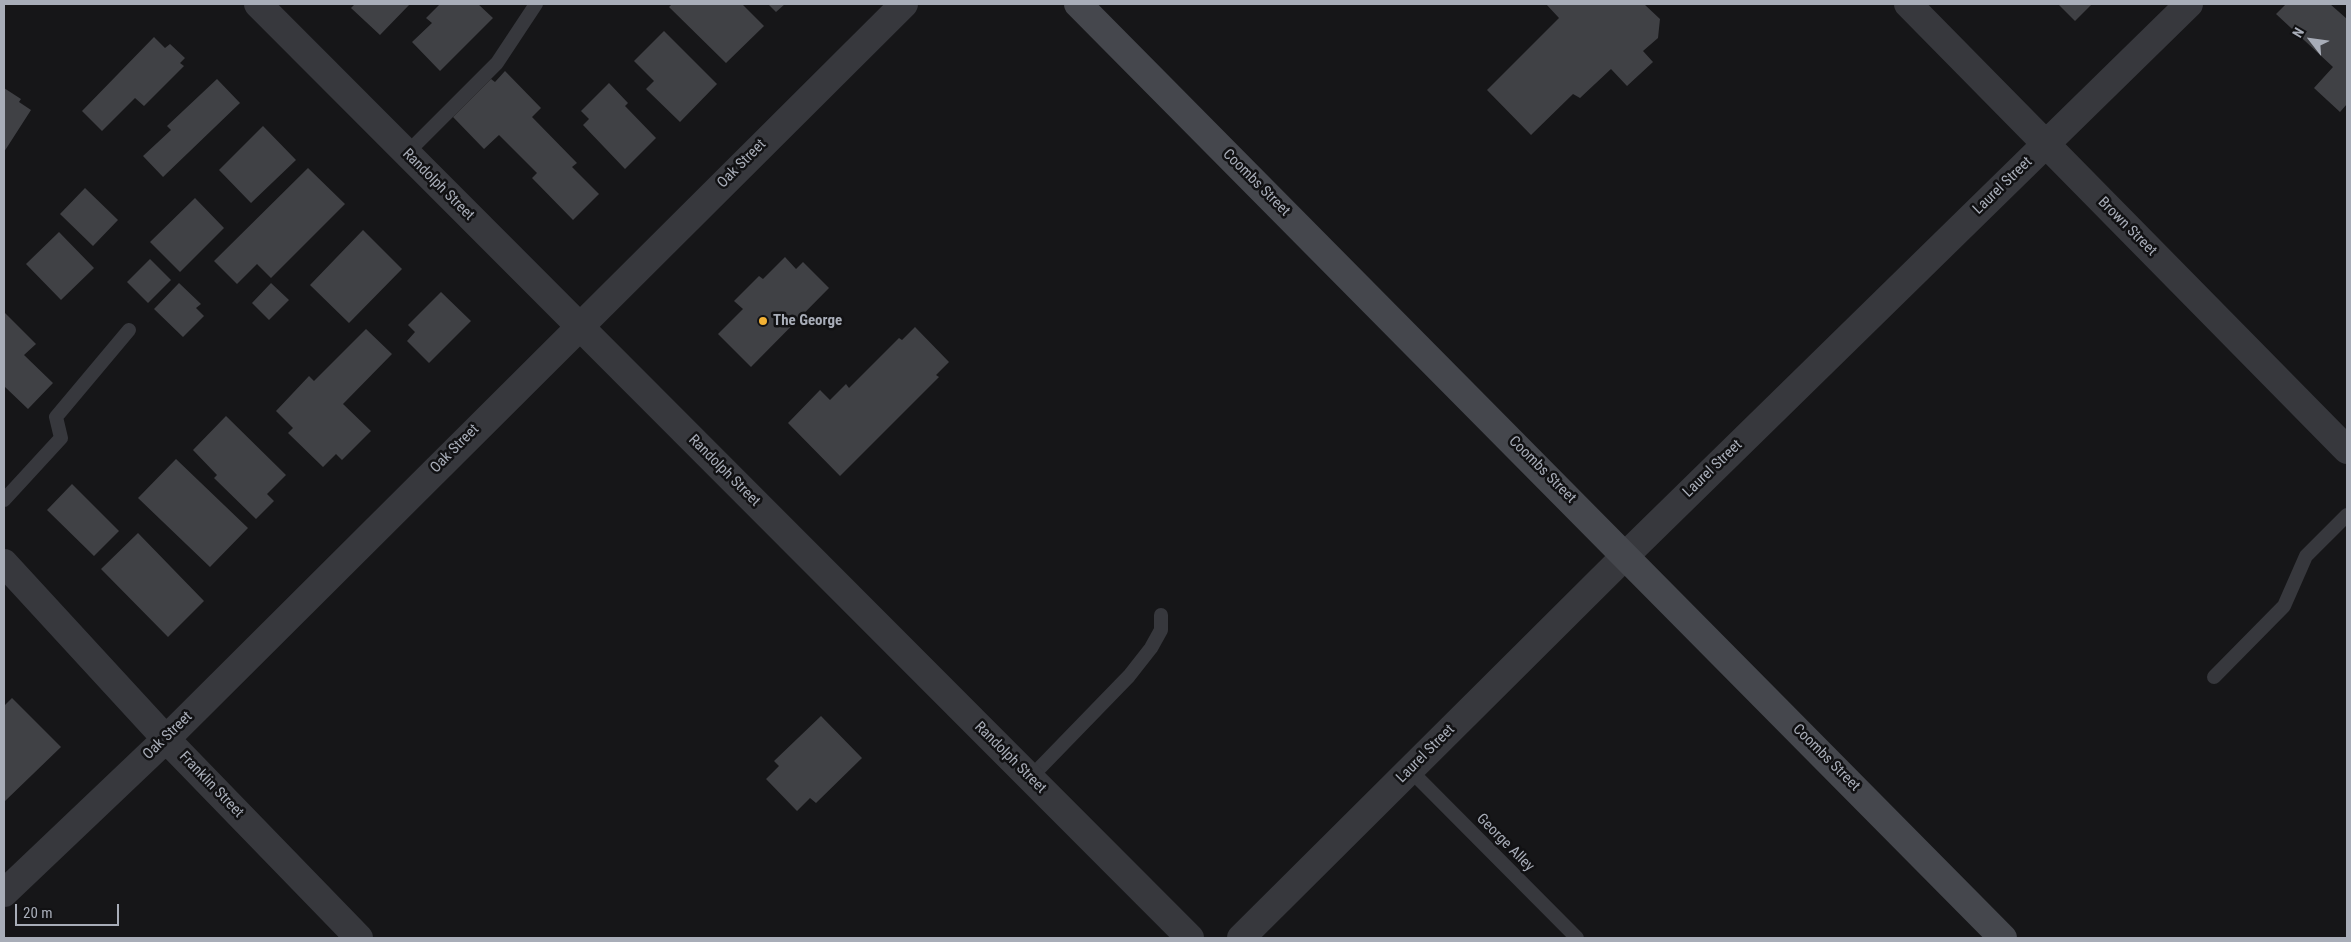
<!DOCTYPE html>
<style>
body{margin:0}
#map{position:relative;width:2351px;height:942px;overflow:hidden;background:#161618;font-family:"Roboto Condensed",sans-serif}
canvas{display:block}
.frame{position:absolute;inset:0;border:5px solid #a8adb8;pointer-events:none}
.north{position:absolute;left:2286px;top:15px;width:50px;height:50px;-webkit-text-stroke:4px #111113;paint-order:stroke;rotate:300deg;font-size:14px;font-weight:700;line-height:20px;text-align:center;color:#a8adb8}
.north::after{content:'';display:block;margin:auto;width:18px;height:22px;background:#a8adb8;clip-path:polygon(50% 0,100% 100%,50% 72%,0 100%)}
.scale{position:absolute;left:15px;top:904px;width:104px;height:22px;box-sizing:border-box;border:2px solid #a8adb8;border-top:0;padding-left:6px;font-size:15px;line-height:18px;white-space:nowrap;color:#a8adb8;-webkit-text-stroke:4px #111113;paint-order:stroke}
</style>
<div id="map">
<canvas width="2351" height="942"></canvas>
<div class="frame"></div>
<div class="north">N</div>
<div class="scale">20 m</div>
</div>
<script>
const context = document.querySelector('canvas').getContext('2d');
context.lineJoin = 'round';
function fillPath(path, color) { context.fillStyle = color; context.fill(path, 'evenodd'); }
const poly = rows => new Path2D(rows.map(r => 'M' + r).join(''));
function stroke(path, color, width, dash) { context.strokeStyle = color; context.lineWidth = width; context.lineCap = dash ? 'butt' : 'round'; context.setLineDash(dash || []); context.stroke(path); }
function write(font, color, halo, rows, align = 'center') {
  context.font = font + ' "Roboto Condensed",sans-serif'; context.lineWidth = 5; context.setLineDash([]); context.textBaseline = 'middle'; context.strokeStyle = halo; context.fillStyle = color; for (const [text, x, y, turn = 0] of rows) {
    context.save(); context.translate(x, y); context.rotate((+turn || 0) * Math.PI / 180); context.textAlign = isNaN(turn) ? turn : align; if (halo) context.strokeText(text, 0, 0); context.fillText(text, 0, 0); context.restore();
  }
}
fillPath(poly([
 [355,4,410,4,380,35,351,8],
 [440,4,478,4,493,18,440,71,412,42,432,23,426,18],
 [672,4,742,4,764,26,726,63,669,7],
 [768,4,785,4,776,12],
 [1546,4,1644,4,1660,19,1658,38,1643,51,1653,62,1627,86,1611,69,1580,98,1573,94,1531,135,1487,90,1559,18],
 [2058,4,2092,4,2075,21],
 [2286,4,2330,4,2347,19,2347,104,2340,112,2314,88,2333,67,2276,14],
 [664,31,717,84,680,122,646,89,654,81,634,61],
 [154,37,165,48,170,44,185,58,180,63,184,66,144,106,135,98,102,131,82,111],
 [505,71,541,108,532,117,577,163,572,167,599,194,573,220,532,178,537,173,499,135,484,149,453,117,491,79,495,82],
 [217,79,240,103,163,177,143,156,171,130,167,126],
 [609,83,628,103,625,106,656,138,625,169,583,125,589,119,581,111],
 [4,88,21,99,19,102,31,110,4,152],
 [263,126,296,160,251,203,219,170],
 [308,168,345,204,271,278,257,264,237,284,214,261],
 [85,188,118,220,93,246,60,214],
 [195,198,224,228,180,272,150,242],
 [363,230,402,269,349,323,310,285],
 [59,232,94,268,61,300,26,264],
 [785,257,796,269,803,262,829,288,751,367,718,334,743,309,734,301,759,276,763,279],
 [150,259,171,280,148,303,127,282],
 [179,283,201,304,196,308,204,316,183,337,154,309],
 [271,283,289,300,269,320,252,303],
 [441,292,471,321,429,363,407,341,415,332,408,325],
 [4,312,36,344,24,355,53,383,28,409,5,387,4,388],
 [915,327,949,362,936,375,939,377,840,476,788,423,820,390,830,400,846,384,849,388,899,338,902,340],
 [366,329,392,354,343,404,371,431,342,460,336,454,323,467,288,433,293,428,276,411,309,376,314,381],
 [226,416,286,475,267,494,274,501,256,519,214,478,217,475,193,450],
 [176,459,248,528,210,567,138,498],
 [72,484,119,531,94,556,47,510],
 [138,533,204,601,168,637,101,569],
 [12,698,61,747,4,802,4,706],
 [821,716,862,758,816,803,810,798,797,811,766,779,779,766,774,761]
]), '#404145');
stroke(poly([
 [407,153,497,63,536,4],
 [4,500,61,438,56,417,129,330],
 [2214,677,2284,606,2306,556,2347,515],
 [1410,770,1577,938],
 [1030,778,1129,676,1151,648,1161,630,1161,615]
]), '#37383d', 14);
stroke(poly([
 [258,4,1190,938],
 [1908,4,2347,450],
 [4,563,166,739,359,938],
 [4,893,166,739,904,4],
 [1241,938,1626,555,2189,4]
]), '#37383d', 28);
stroke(poly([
 [1078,4,2003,938]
]), '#45474d', 28);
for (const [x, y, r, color] of [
 [763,321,5,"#f2b134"]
]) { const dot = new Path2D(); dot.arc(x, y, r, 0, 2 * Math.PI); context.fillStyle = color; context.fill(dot); stroke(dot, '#111113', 2); }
write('15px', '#a8adb8', '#111113', [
 ["Oak Street",742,164,-45],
 ["Coombs Street",1256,183,45],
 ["Randolph Street",438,185,45],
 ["Laurel Street",2003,186,-44],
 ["Brown Street",2127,227,45],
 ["Oak Street",455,449,-45],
 ["Laurel Street",1713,469,-44],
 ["Coombs Street",1542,470,45],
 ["Randolph Street",724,471,45],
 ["Oak Street",168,736,-44],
 ["Laurel Street",1426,754,-45],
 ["Randolph Street",1010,758,45],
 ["Coombs Street",1826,758,45],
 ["Franklin Street",211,785,46],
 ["George Alley",1505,843,45]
]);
write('bold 15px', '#a8adb8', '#111113', [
 ["The George",773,321]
], 'left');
</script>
